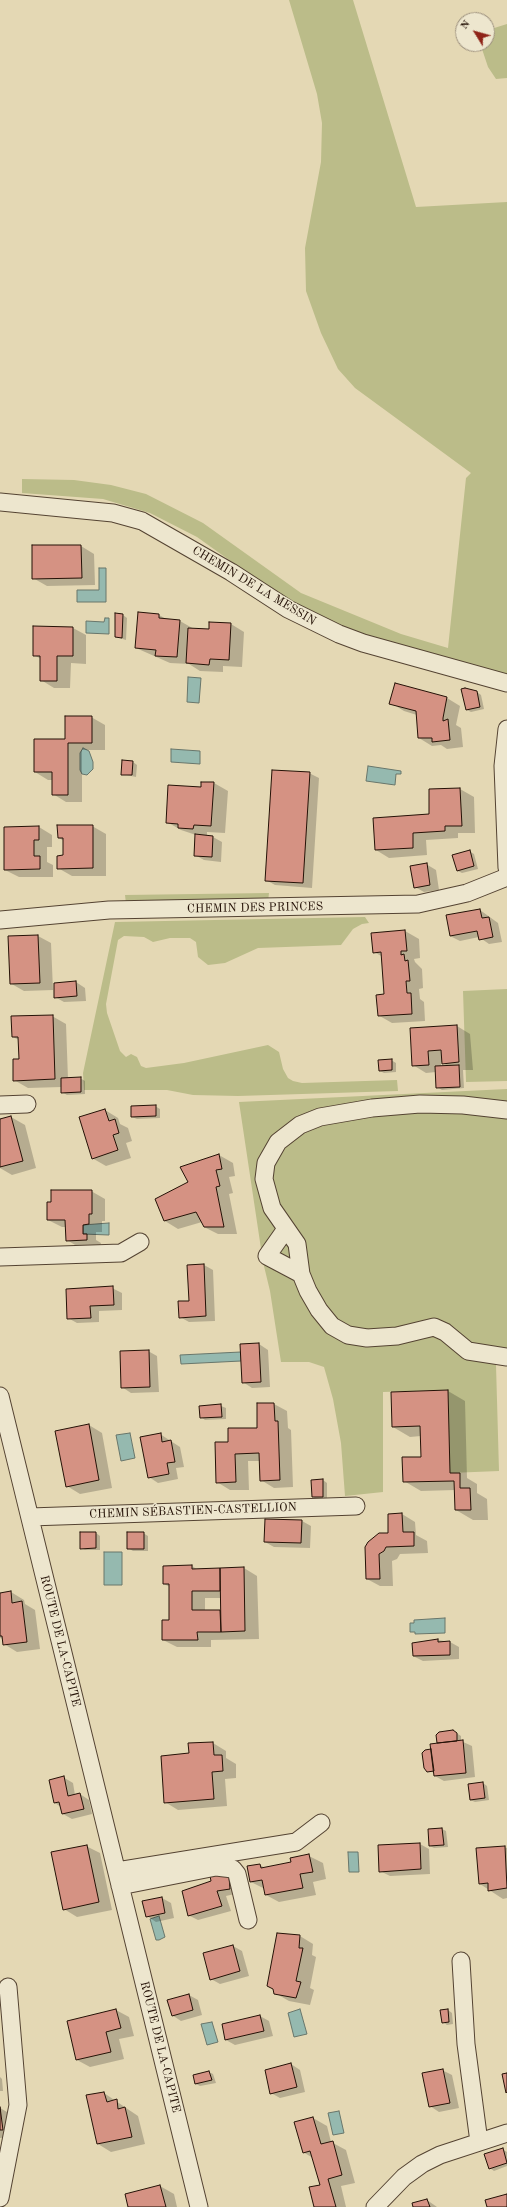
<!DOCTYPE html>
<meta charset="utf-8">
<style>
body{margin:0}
#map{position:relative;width:507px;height:2207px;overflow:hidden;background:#e4d8b4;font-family:"Old Standard TT",serif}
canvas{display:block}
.north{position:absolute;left:455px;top:12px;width:40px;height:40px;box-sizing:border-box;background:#ede6ce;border:1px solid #9d917e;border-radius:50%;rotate:307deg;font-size:11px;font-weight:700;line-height:16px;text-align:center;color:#241106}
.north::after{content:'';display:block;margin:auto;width:14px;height:18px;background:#8f2418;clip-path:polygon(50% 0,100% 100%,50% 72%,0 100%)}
</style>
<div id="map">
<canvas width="507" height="2207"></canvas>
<div class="north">N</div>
</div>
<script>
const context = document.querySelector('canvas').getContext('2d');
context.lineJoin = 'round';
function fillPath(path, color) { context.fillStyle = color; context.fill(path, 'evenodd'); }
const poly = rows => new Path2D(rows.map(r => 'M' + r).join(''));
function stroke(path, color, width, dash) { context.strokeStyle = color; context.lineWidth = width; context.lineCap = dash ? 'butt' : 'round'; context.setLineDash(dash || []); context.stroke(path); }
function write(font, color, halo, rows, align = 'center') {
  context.font = font + ' "Old Standard TT",serif'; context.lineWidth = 3; context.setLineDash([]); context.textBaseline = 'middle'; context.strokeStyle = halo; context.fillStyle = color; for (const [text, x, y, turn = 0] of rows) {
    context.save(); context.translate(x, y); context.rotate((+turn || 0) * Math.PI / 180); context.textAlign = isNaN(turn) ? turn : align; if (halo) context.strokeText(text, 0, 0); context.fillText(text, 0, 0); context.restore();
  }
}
fillPath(poly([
 [289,0,353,0,416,207,507,202,507,675,353,632,322,619,274,592,197,537,150,513,103,499,22,493,22,479,74,480,111,485,146,494,203,523,301,593,401,634,448,648,466,478,471,473,355,388,338,369,321,333,306,291,305,248,321,162,322,123,317,94],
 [507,24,507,78,496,79,488,67,482,49,483,44,487,44,487,34,491,29],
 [269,893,268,902,126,904,125,895],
 [365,917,369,923,362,924,353,929,341,945,258,948,225,963,208,965,198,957,196,942,190,938,170,938,153,942,144,937,124,936,118,940,106,1004,107,1013,120,1051,126,1057,131,1054,137,1057,141,1066,146,1068,184,1063,268,1045,279,1052,283,1069,288,1078,293,1081,302,1083,397,1080,398,1091,238,1096,193,1095,167,1090,84,1090,83,1073,115,922],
 [507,989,507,1081,466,1082,463,991],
 [507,1089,507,1365,496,1365,499,1471,450,1473,448,1390,383,1392,383,1492,345,1496,341,1443,333,1399,324,1367,309,1362,281,1362,270,1291,263,1262,239,1102]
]), '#bbbc89');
const water = poly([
 [99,568,106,568,106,602,77,602,77,590,99,590,99,568],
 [105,618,109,618,109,634,86,633,86,621,104,622,105,618],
 [188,677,201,678,199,703,187,702,188,677],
 [83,748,89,751,93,762,93,769,87,775,82,774,80,770,80,753,83,748],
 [171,749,200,751,200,764,171,762,171,749],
 [368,766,401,771,401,774,396,774,395,785,366,781,368,766],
 [109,1223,109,1235,83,1234,83,1225,109,1223],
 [241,1352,241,1361,181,1364,180,1355,241,1352],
 [130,1433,135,1458,121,1461,116,1435,130,1433],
 [104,1552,122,1552,122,1585,104,1585,104,1552],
 [445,1618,445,1633,415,1634,415,1632,410,1632,410,1623,414,1623,414,1620,445,1618],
 [348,1852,358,1852,359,1872,349,1872,348,1852],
 [159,1916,165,1937,159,1940,156,1940,150,1919,159,1916],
 [300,2009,307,2034,294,2037,288,2013,300,2009],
 [212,2022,218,2042,207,2045,201,2024,212,2022],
 [339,2111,344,2133,333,2135,328,2113,339,2111]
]);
fillPath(water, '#95b9af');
stroke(water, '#68766b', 1);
fillPath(poly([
 [81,546,94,554,95,585,47,586,33,578],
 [123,615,127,618,126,640,116,637],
 [159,615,168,620,180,621,194,629,210,630,231,624,244,632,242,667,223,666,223,672,200,671,189,664,170,663,136,648],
 [73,628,86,635,86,664,71,663,70,688,54,688,41,680,41,659,34,655],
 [395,685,447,698,460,706,456,725,461,728,463,747,447,749,441,745,432,746,419,738,417,715,404,711,391,703],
 [477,692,481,695,484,709,471,712,467,710],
 [91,717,105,725,105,750,82,750,82,802,66,802,53,794,53,780,48,780,35,772],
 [133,762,137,765,136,777,122,774],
 [309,773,319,778,312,888,275,885,266,880],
 [202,783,214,783,228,791,225,833,207,832,207,836,213,837,222,842,221,862,204,860,195,855,196,835,181,830,167,822,202,788],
 [460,789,474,797,475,833,458,833,458,838,426,840,427,855,389,858,376,850,430,815,430,790],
 [92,826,106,834,106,876,72,876,58,868,64,856,64,841,59,838],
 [39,827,52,835,52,847,47,847,47,862,53,865,53,877,19,877,5,870],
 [469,851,474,854,478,869,462,873,458,871],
 [426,864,436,870,439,890,424,892,415,887],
 [480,910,498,923,502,942,489,944,479,937,460,941,450,936,447,916],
 [405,931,419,939,420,958,414,959,415,962,422,969,423,988,419,989,420,999,424,1002,425,1021,392,1023,378,1015,385,995,383,957,374,952,372,934],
 [38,936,51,943,53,990,24,991,10,983],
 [76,982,85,988,86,1001,64,1002,55,997],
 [52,1016,66,1024,68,1079,80,1078,85,1081,85,1094,67,1095,62,1092,62,1087,28,1088,14,1080,20,1060,19,1040,13,1037],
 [457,1026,470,1034,473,1070,463,1070,464,1088,442,1090,437,1087,436,1072,426,1073,413,1065,411,1029],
 [441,1062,448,1066,441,1066],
 [391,1060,396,1063,396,1072,384,1073,380,1071],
 [155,1106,160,1109,160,1118,137,1119,132,1117],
 [105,1110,118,1118,120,1124,128,1128,132,1141,126,1143,131,1158,106,1166,92,1158],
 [11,1117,25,1125,36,1168,12,1175,0,1168,0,1120],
 [219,1155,233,1163,235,1176,229,1177,233,1193,229,1194,237,1234,218,1234,204,1227,202,1222,178,1229,165,1221,189,1183],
 [91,1191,105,1199,105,1221,102,1221,102,1232,96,1232,96,1240,101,1243,100,1248,80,1248,67,1240,66,1227,62,1227,48,1220],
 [204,1265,213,1270,215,1321,189,1322,180,1317,190,1302],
 [112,1288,122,1293,122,1310,99,1311,99,1322,77,1323,68,1318],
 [259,1344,268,1350,270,1387,252,1388,243,1382],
 [148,1351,157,1356,159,1392,131,1393,122,1387],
 [448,1391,465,1401,467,1478,477,1484,477,1493,487,1499,488,1520,473,1520,456,1510,455,1490,421,1491,404,1481,422,1458,421,1436,410,1437,393,1427],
 [274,1404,287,1411,288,1428,291,1430,293,1487,274,1488,261,1480,260,1461,248,1461,249,1490,230,1490,217,1482,229,1443,258,1429],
 [221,1406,226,1408,226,1419,205,1420,201,1417,200,1407],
 [89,1425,102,1433,112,1488,80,1494,67,1486],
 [160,1434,180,1447,184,1467,176,1468,178,1479,158,1483,149,1477],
 [323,1480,327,1483,327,1499,317,1499,313,1497],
 [402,1514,415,1522,416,1535,427,1541,428,1553,400,1554,397,1559,392,1561,393,1586,380,1586,367,1579,366,1547,370,1540,379,1534,389,1534],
 [302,1521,311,1526,310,1548,274,1547,265,1542],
 [96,1533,100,1536,100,1550,85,1550,81,1548],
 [143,1533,148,1536,148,1551,133,1551,128,1548],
 [192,1566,198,1570,244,1568,257,1576,259,1639,211,1640,211,1647,177,1647,163,1640,170,1621,170,1587,164,1584],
 [205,1598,221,1598,222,1611,205,1611],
 [11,1592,24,1600,25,1604,35,1610,40,1649,17,1652,4,1644,3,1639,0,1638,0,1594],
 [438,1640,450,1642,459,1647,459,1659,423,1661,413,1656,424,1641],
 [453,1731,461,1736,461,1741,472,1746,475,1777,444,1781,435,1776,435,1773,428,1771,431,1750],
 [213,1743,226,1751,226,1758,236,1764,236,1778,225,1779,227,1806,178,1810,165,1802,190,1754],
 [63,1777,73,1783,75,1795,80,1794,89,1800,92,1814,72,1819,63,1814,61,1807,55,1803],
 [483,1783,487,1786,489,1800,475,1802,470,1800],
 [442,1829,446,1831,448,1847,434,1848,430,1846],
 [420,1844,429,1849,430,1874,390,1876,380,1871],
 [86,1846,100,1853,112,1910,77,1917,64,1909],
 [504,1847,507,1848,507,1898,503,1899,480,1884],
 [309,1856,323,1863,326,1879,313,1882,316,1895,279,1902,266,1895,265,1889,251,1882,260,1865,265,1868,292,1863],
 [224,1873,233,1879,239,1893,226,1896,231,1911,198,1920,188,1915,212,1881],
 [162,1898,171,1903,174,1918,156,1922,147,1916],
 [300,1936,313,1944,312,1955,316,1957,310,1988,314,1990,310,2005,289,2001,275,1993],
 [233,1946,242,1951,249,1976,220,1984,211,1979],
 [189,1995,198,2000,202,2015,181,2021,172,2015],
 [116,2010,129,2017,134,2036,119,2039,124,2059,90,2067,77,2060],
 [448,2010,452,2013,453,2024,447,2025,443,2022],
 [260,2016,269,2021,273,2036,235,2045,226,2040],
 [291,2064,300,2070,305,2092,280,2098,271,2093],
 [442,2070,452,2075,459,2108,439,2112,430,2106],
 [209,2072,213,2074,216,2083,200,2086,196,2084],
 [0,2077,2,2079,3,2091,0,2091],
 [104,2093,138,2116,145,2144,111,2152,98,2144],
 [0,2108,14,2116,16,2137,0,2138],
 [313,2118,327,2126,331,2142,346,2150,355,2183,341,2186,346,2207,315,2207,321,2185,313,2158,303,2152],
 [502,2149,507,2152,507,2166,494,2171,490,2168],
 [160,2186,174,2194,177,2207,129,2207],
 [427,2200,437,2207,414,2207]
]), '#0003');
const building = poly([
 [32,545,81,545,82,578,32,579,32,545],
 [138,612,159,614,159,618,180,620,177,657,155,656,156,650,135,648,138,612],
 [115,613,123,614,122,638,115,637,115,613],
 [209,622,231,623,229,660,210,659,209,665,186,663,188,628,209,629,209,622],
 [33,626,73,627,73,656,57,656,57,681,40,681,40,656,33,656,33,626],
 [395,683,447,697,443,718,443,721,448,719,450,740,432,742,432,738,418,738,416,711,389,704,395,683],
 [465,688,477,691,480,707,466,710,461,689,465,688],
 [65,716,92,716,92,743,68,743,68,795,52,795,52,772,34,772,34,739,65,739,65,716],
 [122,760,133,761,132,775,121,775,122,760],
 [272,770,310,772,303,883,265,881,272,770],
 [201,782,214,782,211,826,194,825,193,829,178,828,178,824,166,823,168,785,201,787,201,782],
 [460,788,462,826,445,826,445,831,413,833,413,848,375,850,373,818,429,814,429,789,460,788],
 [57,825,93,825,93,868,57,869,57,856,63,855,63,838,58,838,57,825],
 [39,826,39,840,34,840,34,856,40,856,40,869,4,870,4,827,39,826],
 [195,834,213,836,212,857,194,856,195,834],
 [470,850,474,866,457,871,452,855,470,850],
 [427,863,430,885,414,888,410,866,427,863],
 [480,909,482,918,489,917,493,937,479,940,477,931,450,936,446,915,480,909],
 [405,930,407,951,401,951,401,955,404,954,405,961,408,960,410,981,406,981,407,993,411,993,412,1014,378,1016,376,995,384,994,381,952,373,953,371,933,405,930],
 [38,935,40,983,10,984,8,936,38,935],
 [76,981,77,996,54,998,54,983,76,981],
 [53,1015,55,1079,13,1081,13,1059,19,1059,18,1037,12,1037,11,1016,53,1015],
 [457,1025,459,1062,442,1064,441,1050,428,1051,429,1065,412,1066,410,1028,457,1025],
 [392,1059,392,1070,379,1071,378,1060,392,1059],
 [459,1065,460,1087,436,1088,435,1066,459,1065],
 [81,1077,81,1092,61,1093,61,1078,81,1077],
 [156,1105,156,1116,131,1117,131,1106,156,1105],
 [105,1109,109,1121,115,1119,119,1133,113,1135,118,1150,92,1159,79,1117,105,1109],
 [11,1116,23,1161,0,1167,0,1119,11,1116],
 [219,1154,222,1169,216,1170,220,1186,216,1187,224,1227,204,1227,196,1212,164,1221,155,1199,188,1182,180,1167,219,1154],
 [51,1190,92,1190,92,1214,89,1214,89,1224,83,1225,83,1234,87,1234,87,1240,66,1241,65,1220,47,1220,47,1202,51,1202,51,1190],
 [204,1264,206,1316,179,1318,178,1301,189,1301,187,1265,204,1264],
 [113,1286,114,1305,90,1306,91,1318,67,1319,66,1289,113,1286],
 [259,1343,261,1382,242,1383,240,1344,259,1343],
 [149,1350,150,1387,121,1388,120,1351,149,1350],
 [448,1390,450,1473,460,1473,460,1488,470,1488,471,1510,455,1510,454,1481,403,1482,402,1457,421,1457,420,1426,392,1427,391,1392,448,1390],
 [257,1403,274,1403,275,1421,278,1421,280,1480,260,1481,259,1453,235,1454,236,1482,216,1483,215,1442,228,1442,228,1428,257,1428,257,1403],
 [221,1404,222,1417,200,1418,199,1406,221,1404],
 [89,1424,99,1480,66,1487,55,1431,89,1424],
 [161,1433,162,1442,171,1440,175,1462,167,1463,169,1474,148,1478,140,1437,161,1433],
 [323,1479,323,1497,312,1497,311,1480,323,1479],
 [402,1513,403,1532,414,1532,414,1546,386,1547,384,1551,379,1554,380,1579,366,1579,365,1547,368,1542,379,1533,388,1533,388,1514,402,1513],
 [265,1519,302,1520,301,1543,264,1542,265,1519],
 [80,1532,96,1532,96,1548,80,1549,80,1532],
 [127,1532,144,1532,144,1549,127,1549,127,1532],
 [192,1565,192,1569,220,1568,220,1591,192,1591,192,1610,220,1610,221,1632,197,1632,198,1640,162,1640,162,1620,169,1620,169,1584,163,1584,163,1566,192,1565],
 [244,1567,245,1631,221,1632,220,1568,244,1567],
 [11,1591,12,1603,22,1601,27,1642,3,1645,2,1636,0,1636,0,1593,11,1591],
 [438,1639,438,1642,450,1641,450,1655,413,1656,412,1643,438,1639],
 [453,1730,457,1733,457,1741,437,1743,436,1735,439,1732,453,1730],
 [463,1740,466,1773,434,1776,430,1744,463,1740],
 [213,1742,214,1755,222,1755,223,1771,212,1772,214,1799,164,1803,161,1756,189,1753,188,1743,213,1742],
 [431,1749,434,1771,427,1772,424,1768,422,1753,425,1750,431,1749],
 [64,1776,68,1796,80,1793,84,1809,62,1814,59,1802,54,1803,49,1780,64,1776],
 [483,1782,485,1798,470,1800,468,1784,483,1782],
 [442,1828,444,1845,429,1846,428,1829,442,1828],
 [420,1843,421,1869,379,1872,378,1845,420,1843],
 [87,1845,99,1902,63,1910,51,1852,87,1845],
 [505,1846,507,1888,488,1891,488,1883,479,1884,476,1848,505,1846],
 [309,1854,313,1872,300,1874,303,1888,265,1895,262,1880,250,1882,247,1866,260,1864,261,1868,291,1862,290,1858,309,1854],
 [224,1872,229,1877,230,1889,217,1891,222,1906,188,1916,182,1891,211,1881,210,1876,224,1872],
 [162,1897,165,1913,146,1917,142,1901,162,1897],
 [277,1933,300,1935,299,1948,303,1948,296,1981,301,1982,296,1998,274,1994,273,1989,267,1986,277,1933],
 [233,1945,240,1971,210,1980,203,1953,233,1945],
 [189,1994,193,2010,172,2016,167,2000,189,1994],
 [116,2009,121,2028,106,2032,111,2052,76,2060,67,2021,116,2009],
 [448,2009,449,2022,442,2023,440,2010,448,2009],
 [260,2015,264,2031,225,2040,222,2024,260,2015],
 [291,2063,297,2087,270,2094,265,2070,291,2063],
 [443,2069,450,2103,429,2107,422,2073,443,2069],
 [209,2071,212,2080,195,2084,193,2075,209,2071],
 [507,2073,507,2092,506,2093,502,2074,507,2073],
 [104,2092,107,2102,117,2099,118,2109,125,2107,132,2137,97,2144,86,2095,104,2092],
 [0,2107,3,2130,0,2130,0,2107],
 [313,2117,321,2144,333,2141,342,2175,328,2179,336,2207,314,2207,309,2187,320,2185,310,2151,303,2153,294,2122,313,2117],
 [503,2148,507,2163,489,2169,484,2154,503,2148],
 [160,2185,166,2207,128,2207,125,2194,160,2185],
 [507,2194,507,2207,487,2207,485,2200,507,2194],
 [427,2199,430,2207,413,2207,412,2203,427,2199]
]);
fillPath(building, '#d59283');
stroke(building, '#241106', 1);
const minor = poly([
 [0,502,113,513,142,521,231,572,288,609,339,634,363,643,507,683],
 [507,729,503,766,507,868],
 [0,920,109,910,418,904,467,893,507,877],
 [0,1105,27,1104],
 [507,1110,463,1105,420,1104,372,1108,320,1117,300,1125,278,1142,266,1163,264,1179,272,1208,297,1244,301,1274,308,1291,319,1310,332,1326,348,1335,367,1338,397,1336,434,1327,445,1332,468,1351,507,1357],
 [286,1229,267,1256,301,1274],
 [0,1257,121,1253,140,1242],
 [0,1396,199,2207],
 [30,1517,356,1506],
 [117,1871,296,1842,321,1823],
 [120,1886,216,1867,233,1869,237,1874,248,1920],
 [461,1961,466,2044,479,2142],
 [0,2198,18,2105,8,1987],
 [375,2207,404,2177,422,2164,440,2155,507,2133]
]);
stroke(minor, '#544332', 19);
stroke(minor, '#ede6ce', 17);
write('12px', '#241106', '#ede6ce', [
 ["CHEMIN DE LA MESSIN",254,586,31],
 ["CHEMIN DES PRINCES",255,908,-1],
 ["CHEMIN SÉBASTIEN-CASTELLION",193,1511,-2],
 ["ROUTE DE LA-CAPITE",60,1641,76],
 ["ROUTE DE LA-CAPITE",160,2047,76]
]);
</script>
